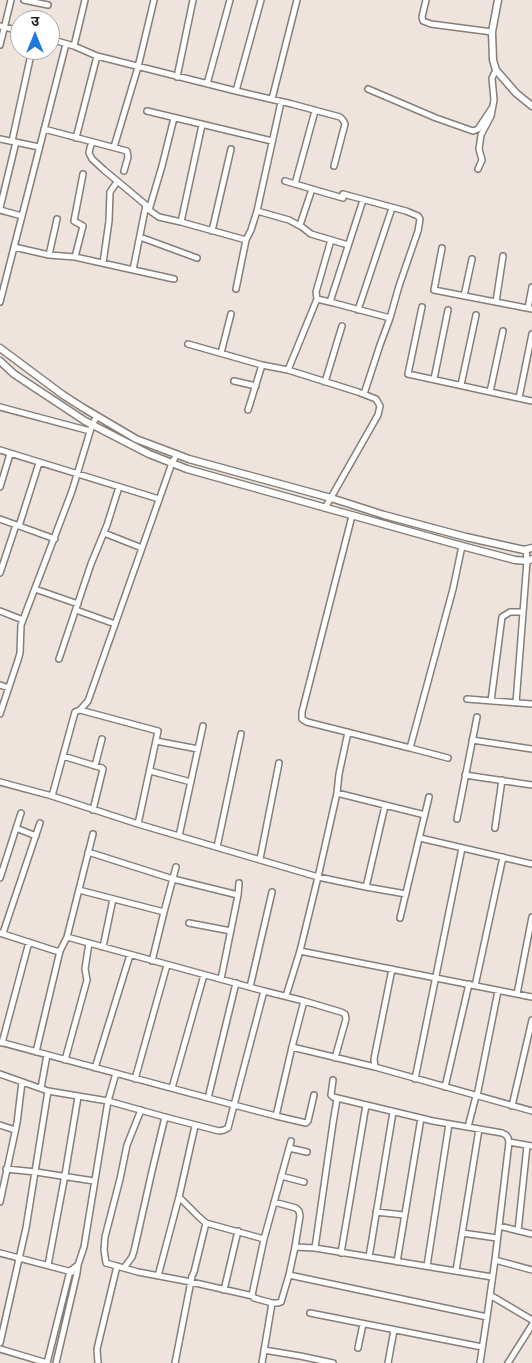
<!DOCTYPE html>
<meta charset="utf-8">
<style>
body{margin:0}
#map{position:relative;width:532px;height:1363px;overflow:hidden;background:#eee4dd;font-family:Manrope,"Noto Sans Devanagari",sans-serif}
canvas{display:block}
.north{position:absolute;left:10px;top:10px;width:50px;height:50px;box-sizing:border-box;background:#fff;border:1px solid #a8a7a6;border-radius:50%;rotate:0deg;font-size:14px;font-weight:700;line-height:20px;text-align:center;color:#262320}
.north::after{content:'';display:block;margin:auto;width:18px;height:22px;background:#1e78e2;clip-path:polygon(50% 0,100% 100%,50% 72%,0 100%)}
</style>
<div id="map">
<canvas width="532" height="1363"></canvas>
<div class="north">उ</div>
</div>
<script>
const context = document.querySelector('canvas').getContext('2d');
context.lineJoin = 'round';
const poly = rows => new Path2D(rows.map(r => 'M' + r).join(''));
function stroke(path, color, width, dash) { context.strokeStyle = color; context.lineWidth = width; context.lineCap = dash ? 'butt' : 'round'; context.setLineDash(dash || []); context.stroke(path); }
const minor = poly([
 [24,0,48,5],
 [426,0,422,17,423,21,431,24,492,32],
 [0,26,20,31],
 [50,39,74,46,97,56,236,91,292,104,340,117,343,120,345,124,334,166],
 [0,45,11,0],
 [74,46,85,0],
 [177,77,193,0],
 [207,84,230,0],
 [368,89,436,118,473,131,478,129,492,108],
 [236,91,261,0],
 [272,99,297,0],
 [147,111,272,141],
 [202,125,181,222,246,240,251,230,257,211,289,220,302,227,311,234,348,245],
 [44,129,127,151,128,157,124,171],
 [76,138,97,56],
 [0,139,39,147],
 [12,141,32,50],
 [92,142,90,148,89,153,92,159,104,170,146,205,149,210,159,217,181,222],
 [114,147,138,67,154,0],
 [478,169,482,160,479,149,481,135,491,116,494,100,492,78,496,70],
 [285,181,295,184],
 [312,189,343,198,343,194,406,211,418,216,420,219,418,231,399,286,390,318,380,345,364,394],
 [0,208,16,142],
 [0,210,22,216],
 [149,210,162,166,174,118],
 [257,211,281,102],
 [300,225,312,189,295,184,315,111],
 [212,231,231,149],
 [140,237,197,258],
 [14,247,49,255,75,257,174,279],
 [442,248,434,290,532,309],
 [49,255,57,219],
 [75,257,83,226,74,221,83,174],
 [103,263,109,221,110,192,117,182],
 [133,270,146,205],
 [236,289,246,240],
 [464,296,472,259],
 [317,299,316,292,331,240],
 [0,302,66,44],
 [330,302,363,200],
 [496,302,503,256],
 [422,307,408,374,532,401],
 [528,308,532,287],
 [358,310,392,208],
 [188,344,262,365,288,370],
 [221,353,231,314],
 [434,379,448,310],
 [234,381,256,386],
 [325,382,342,326],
 [461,385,476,315],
 [490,392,503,331],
 [519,398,532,334],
 [0,407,90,431],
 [248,410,262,365],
 [0,450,159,499],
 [0,487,10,454],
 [325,508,378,415,380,406,376,399,358,392,288,370,317,299,334,303,390,318],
 [352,516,302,712,302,719,307,722,410,748],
 [0,519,55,539],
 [19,526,39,463],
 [104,533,142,548],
 [0,573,16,525],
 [35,589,78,604],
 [76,610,115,624],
 [0,611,23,620],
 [59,659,91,564,107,525,119,487],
 [0,685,9,688],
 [467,699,532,704],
 [491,701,502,617,510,612,523,612],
 [516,703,527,561,526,549],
 [80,710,158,731,138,824],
 [0,714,18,660,20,653,21,625,72,491,92,425,97,416],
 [472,740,532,749],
 [156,741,198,749],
 [63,756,102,768,103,769,93,810],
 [448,758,410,748,453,589,462,546],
 [95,766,102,739],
 [150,771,191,782],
 [465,775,532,785],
 [0,782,52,796,138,824,318,877,366,887,406,894],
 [337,793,425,815],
 [52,796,75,712,80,710,88,701,172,463,177,454],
 [457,819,477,717],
 [16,828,36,836],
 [495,828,502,780],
 [179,836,203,726],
 [420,838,532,864],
 [217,847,241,734],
 [88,852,173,879,238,895],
 [260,859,279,763],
 [0,878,21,813],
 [366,887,385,806],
 [79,890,164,912,152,961],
 [164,912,176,867],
 [400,918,429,797],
 [189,923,231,931],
 [0,933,56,951,60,951,67,937,93,834],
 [3,933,40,823],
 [67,937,264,991],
 [103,947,113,899],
 [300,951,532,997],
 [392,969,374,1059,375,1067,532,1111],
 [221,979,238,895,239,883],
 [475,986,503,857],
 [250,987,272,892],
 [517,994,532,917],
 [286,996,300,951,318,877,337,793,339,774,348,732],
 [0,1042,234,1105,228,1128,224,1130,219,1131,165,1117,108,1101,48,1091,0,1074],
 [2,1043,29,942],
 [292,1047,304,1001],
 [36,1052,60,951],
 [65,1060,87,980,85,969,89,943],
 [95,1068,130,955],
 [135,1079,167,965],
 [415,1079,462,848],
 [333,1080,331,1095,333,1097,433,1121,502,1133,506,1135,508,1138,509,1142,495,1260,487,1317,480,1363],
 [445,1087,469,984],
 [41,1088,47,1055],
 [172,1088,204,975],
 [314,1095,308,1121,306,1123,276,1116,292,1047,375,1067],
 [477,1096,498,991],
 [208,1098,236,983],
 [512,1106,532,1020],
 [141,1110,127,1145,120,1179,105,1237,104,1250,106,1263,138,1272,191,1282,253,1296],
 [276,1116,234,1105,264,991,304,1001,341,1012,345,1014,346,1019,335,1058],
 [0,1125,15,1130],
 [468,1127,476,1096],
 [509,1142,532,1146],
 [289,1148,307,1152],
 [6,1169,36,1172,94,1181],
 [281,1176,304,1182],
 [179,1197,199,1217,206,1223,264,1239,252,1295,254,1298,272,1303,278,1303,281,1302,289,1275,295,1247,315,1248,492,1277],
 [0,1202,17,1123,22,1082],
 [274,1202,296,1208,299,1211,300,1216,295,1247],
 [376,1212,404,1215],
 [499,1226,532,1234],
 [518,1231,527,1146],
 [462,1233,497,1238],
 [264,1239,291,1141],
 [315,1248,333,1123,337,1099],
 [0,1253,72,1272],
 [341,1253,366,1105],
 [369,1257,393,1112],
 [495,1260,532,1270],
 [397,1262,421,1118],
 [48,1265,65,1175,78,1097],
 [78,1265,84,1247,108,1101,116,1073],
 [427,1266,449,1124],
 [124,1268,132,1257,134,1251,152,1171,165,1117],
 [456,1271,479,1129],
 [289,1275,487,1317],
 [158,1276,179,1197,195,1126],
 [224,1290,238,1231],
 [490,1295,532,1320],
 [310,1313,482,1347],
 [0,1343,26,1228,48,1091],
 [358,1348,363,1324],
 [0,1349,47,1363],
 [264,1350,300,1356,333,1363],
 [47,1363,70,1271,78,1265,77,1273,56,1363],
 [98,1363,97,1349,117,1266],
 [175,1363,192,1276,194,1272,206,1223],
 [262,1363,272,1303],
 [388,1363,394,1330],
 [508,1363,532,1325]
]);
const tertiary = poly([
 [498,0,492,32,493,60,496,70,516,93,532,106],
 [0,348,63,395,85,409,136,439,189,459,331,498,384,515,466,537,524,550,532,548],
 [0,361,14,374,85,421,149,454,187,469,462,546,515,560,527,561,532,559]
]);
stroke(minor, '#867e77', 8);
stroke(tertiary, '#867e77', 9);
stroke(minor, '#fff', 5);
stroke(tertiary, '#fff', 6);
</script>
